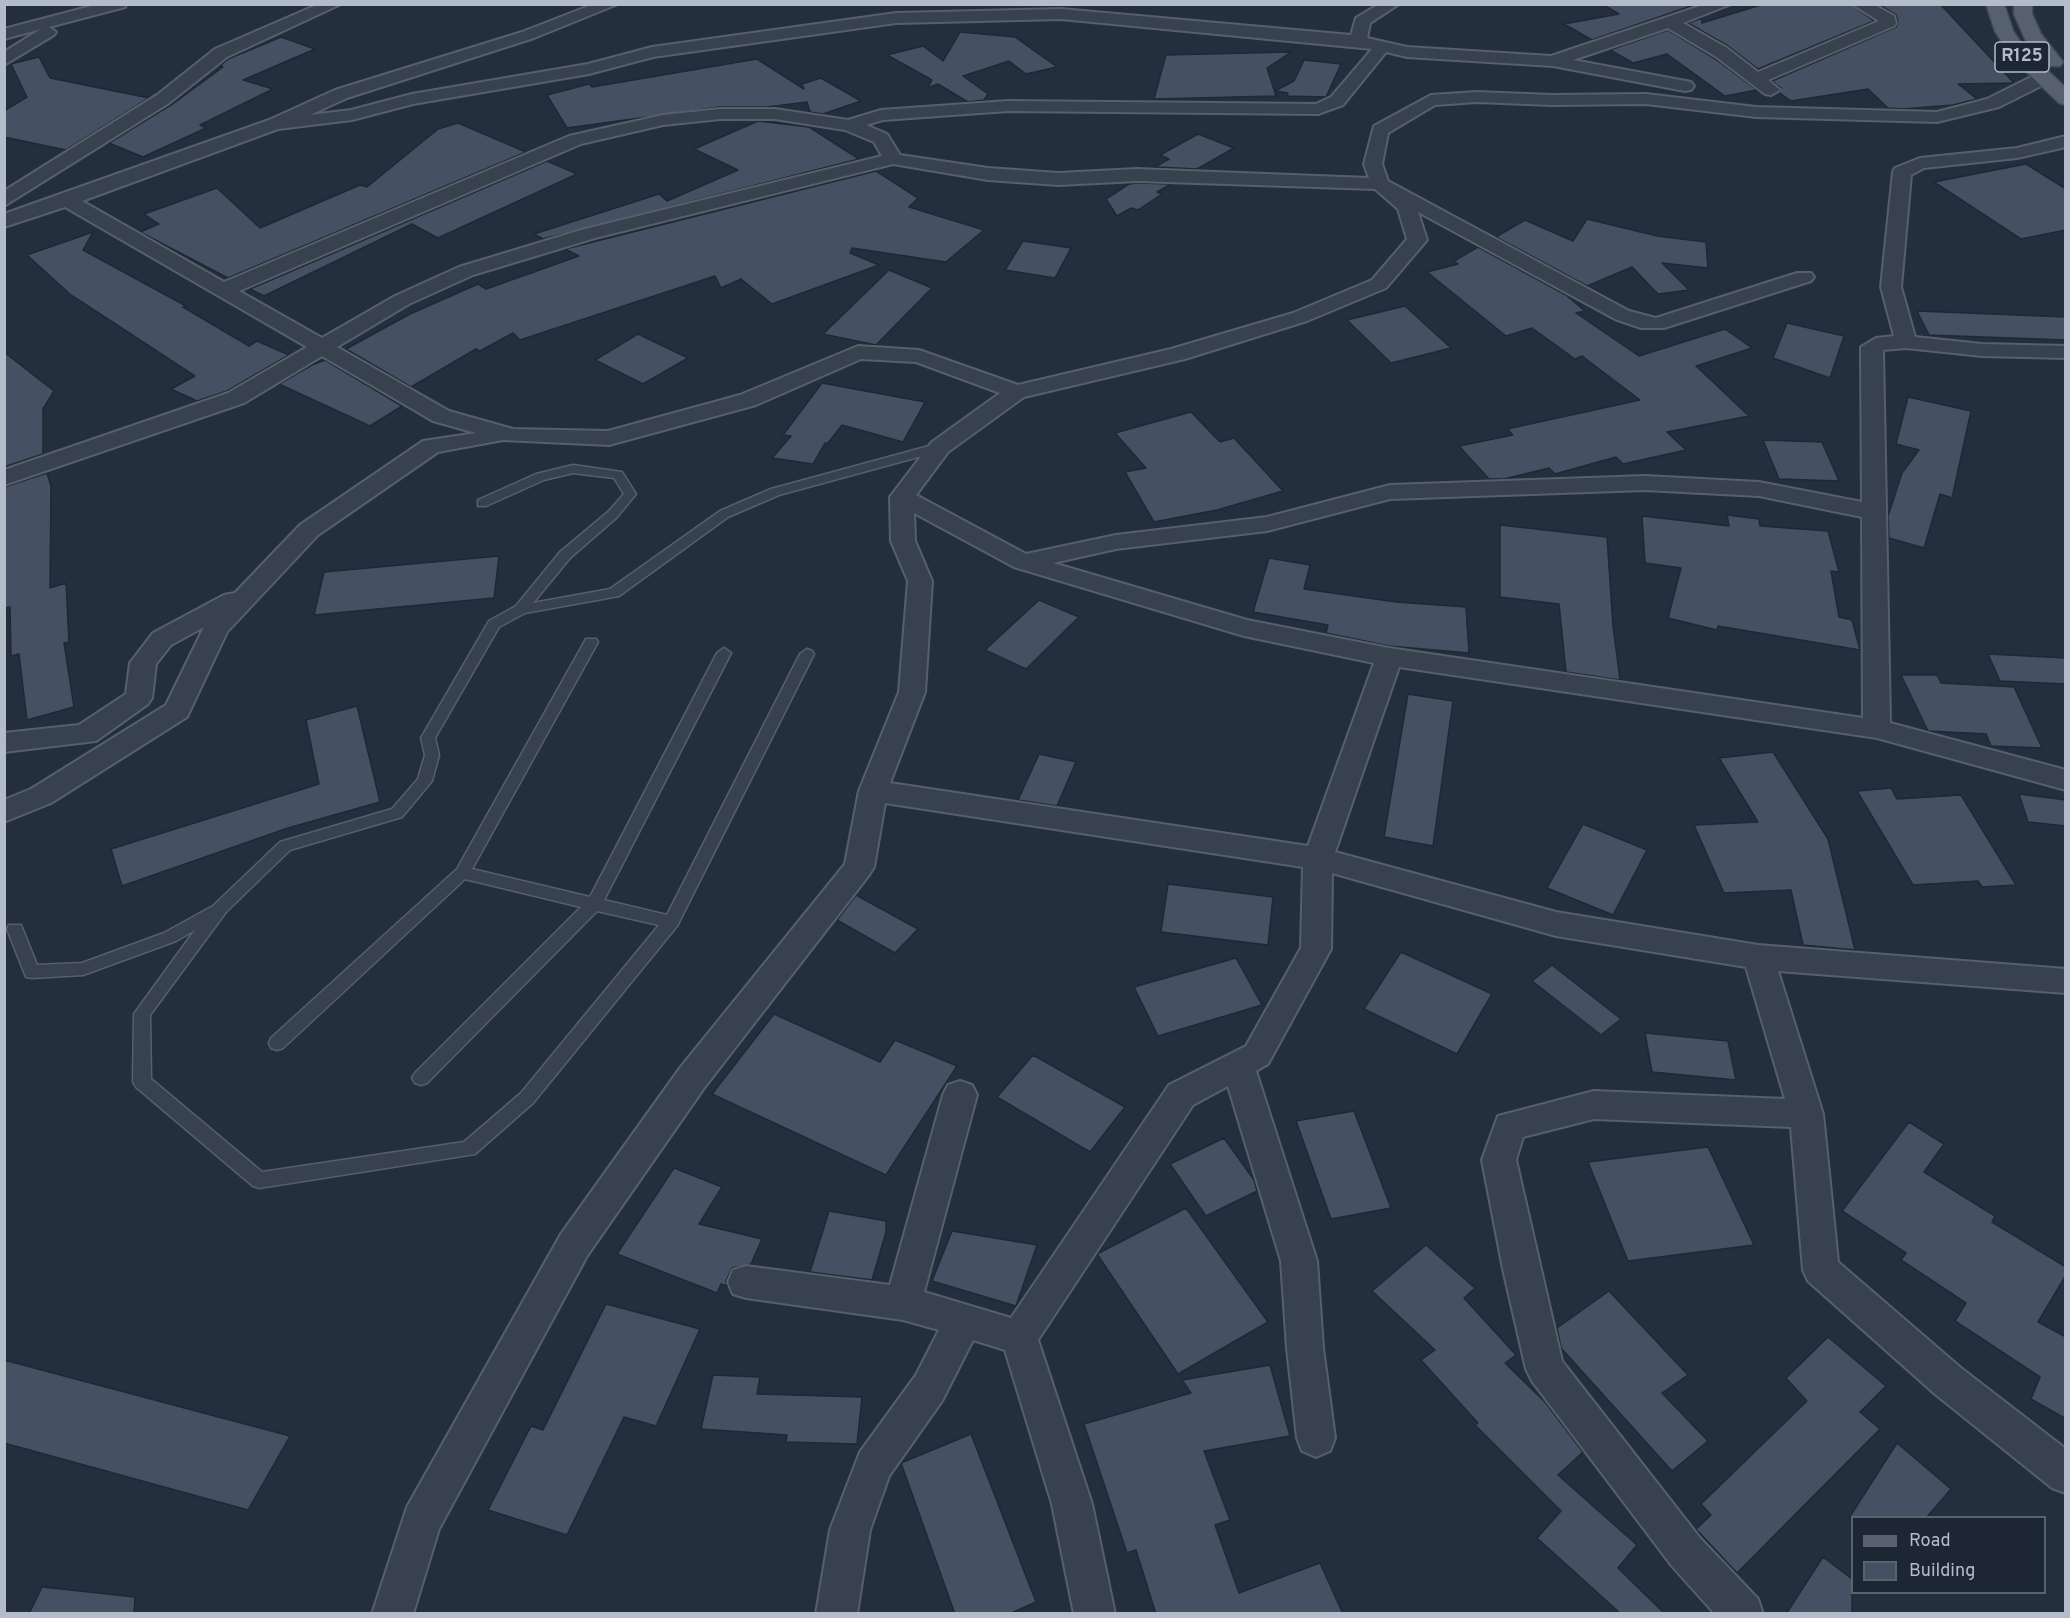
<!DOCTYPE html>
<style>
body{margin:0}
#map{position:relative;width:2070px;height:1618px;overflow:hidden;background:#242f3e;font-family:Overpass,sans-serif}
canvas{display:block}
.frame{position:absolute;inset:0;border:6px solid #b4bcc9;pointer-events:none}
.legend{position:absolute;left:1851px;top:1516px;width:195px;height:78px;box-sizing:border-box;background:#1d2633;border:2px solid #59626f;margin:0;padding:8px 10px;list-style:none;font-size:18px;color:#b4bcc9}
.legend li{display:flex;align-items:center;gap:12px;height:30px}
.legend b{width:30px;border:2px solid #59626f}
</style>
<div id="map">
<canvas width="2070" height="1618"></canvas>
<div class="frame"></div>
<ul class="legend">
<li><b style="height:8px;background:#56606e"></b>Road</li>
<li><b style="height:16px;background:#455162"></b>Building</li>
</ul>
</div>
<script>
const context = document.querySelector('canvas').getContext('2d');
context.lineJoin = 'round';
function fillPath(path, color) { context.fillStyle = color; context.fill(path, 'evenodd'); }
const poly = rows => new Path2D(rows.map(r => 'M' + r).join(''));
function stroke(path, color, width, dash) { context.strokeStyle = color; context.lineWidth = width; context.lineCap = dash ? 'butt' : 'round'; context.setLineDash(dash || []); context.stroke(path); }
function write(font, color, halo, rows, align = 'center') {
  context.font = font + ' Overpass,sans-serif'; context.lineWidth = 4.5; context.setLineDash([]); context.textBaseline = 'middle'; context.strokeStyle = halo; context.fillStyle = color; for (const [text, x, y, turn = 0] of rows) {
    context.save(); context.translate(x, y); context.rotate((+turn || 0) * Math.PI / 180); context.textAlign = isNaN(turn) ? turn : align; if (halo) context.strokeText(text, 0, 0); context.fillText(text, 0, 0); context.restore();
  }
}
const building = poly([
 [1602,4,1697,4,1592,40,1564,24,1619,14,1602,4],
 [1764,4,1850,4,1874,21,1758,69,1728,46,1688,23,1702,18,1702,23,1764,4],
 [1878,4,1940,4,2014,83,1958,84,1977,99,1953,105,1903,109,1888,108,1868,89,1791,101,1780,93,1781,88,1772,81,1896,27,1898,22,1896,15,1878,4],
 [1668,30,1714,58,1757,90,1725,96,1667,54,1633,63,1610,50,1668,30],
 [960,32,1015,37,1057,67,1026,74,1009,61,963,76,988,94,984,100,968,102,938,84,927,88,932,80,887,55,923,46,943,61,960,32],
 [281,37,315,49,243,80,273,89,200,125,206,128,143,157,109,143,174,103,223,67,220,66,228,59,281,37],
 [1291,52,1267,68,1276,96,1154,99,1166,55,1291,52],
 [39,57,50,78,149,98,66,150,4,137,4,111,27,97,11,64,39,57],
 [757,59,804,89,802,84,821,78,861,101,823,114,810,112,807,102,767,107,720,107,567,128,547,95,589,84,592,87,757,59],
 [1304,60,1341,64,1326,97,1287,96,1288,93,1275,91,1294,81,1304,60],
 [758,121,809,127,859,159,543,239,534,234,659,194,667,201,738,170,694,149,758,121],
 [458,123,526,152,228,278,140,232,159,224,144,214,217,188,260,228,360,185,367,187,438,129,458,123],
 [1198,134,1234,148,1197,169,1155,167,1169,159,1160,155,1198,134],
 [547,161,577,174,438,238,412,224,264,296,250,289,547,161],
 [2026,164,2066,189,2066,230,2021,239,1934,182,2026,164],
 [876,171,918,198,909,207,984,230,946,262,852,248,850,253,879,265,772,304,741,279,721,288,715,276,520,340,513,333,480,351,476,349,411,387,346,349,410,314,478,284,486,289,579,256,565,249,876,171],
 [1137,183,1171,184,1157,192,1162,194,1138,210,1131,208,1117,216,1106,199,1129,184,1137,183],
 [1587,219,1657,236,1706,242,1708,268,1662,263,1689,290,1658,294,1632,267,1587,286,1496,237,1525,220,1573,241,1587,219],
 [93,232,83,250,186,306,183,307,249,346,257,341,289,355,227,391,197,401,171,389,195,376,71,295,27,255,93,232],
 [1023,241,1071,248,1055,278,1005,270,1023,241],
 [1478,247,1566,295,1585,311,1576,313,1639,356,1725,329,1752,348,1696,366,1749,416,1667,432,1686,450,1623,464,1616,457,1555,474,1549,468,1504,479,1489,479,1459,446,1513,435,1507,429,1640,400,1582,356,1575,359,1532,328,1506,336,1427,272,1458,264,1454,261,1478,247],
 [889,270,932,288,876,345,823,334,889,270],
 [1405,306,1451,348,1391,363,1347,320,1405,306],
 [1917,311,2066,317,2066,340,1929,335,1917,311],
 [1787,323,1844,336,1830,378,1773,358,1787,323],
 [638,334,688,358,643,384,595,360,638,334],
 [4,352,54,391,43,409,43,454,4,467,4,352],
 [325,360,402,406,370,426,279,384,312,365,325,360],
 [822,383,925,402,903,442,842,425,828,443,825,443,813,464,772,458,791,436,783,435,822,383],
 [1908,397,1971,411,1952,498,1940,494,1924,548,1889,538,1888,516,1902,473,1919,450,1896,444,1908,397],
 [1191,412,1220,442,1234,438,1283,491,1217,510,1154,522,1125,472,1146,468,1115,433,1191,412],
 [1763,440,1822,442,1839,481,1779,479,1763,440],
 [47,473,51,486,50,588,66,583,69,642,64,643,74,707,27,720,19,654,11,656,10,607,4,608,4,487,47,473],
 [1727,515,1759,519,1760,526,1828,531,1839,572,1831,571,1839,617,1852,620,1860,650,1718,626,1717,630,1668,618,1681,568,1645,563,1642,516,1729,526,1727,515],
 [1500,525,1607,537,1613,626,1620,680,1566,672,1559,604,1500,597,1500,525],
 [499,556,494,598,314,615,324,572,499,556],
 [1269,558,1310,565,1304,589,1396,602,1466,607,1469,653,1389,646,1326,633,1328,625,1253,612,1269,558],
 [1039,600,1079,617,1026,669,985,650,1039,600],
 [1988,654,2066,658,2066,684,2000,681,1988,654],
 [1901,675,1937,675,1941,683,2014,687,2042,748,1991,746,1986,734,1928,731,1901,675],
 [1408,694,1453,701,1433,846,1384,837,1408,694],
 [357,706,380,802,288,828,122,886,111,849,319,784,306,720,357,706],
 [1773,752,1828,839,1855,950,1803,945,1791,890,1724,893,1694,825,1758,822,1719,758,1773,752],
 [1039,754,1076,762,1057,806,1018,800,1039,754],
 [1891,788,1897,799,1961,795,2016,885,1982,887,1978,881,1913,885,1857,791,1891,788],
 [2019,794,2066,800,2066,826,2028,822,2019,794],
 [1583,824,1647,850,1613,915,1547,888,1583,824],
 [1168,884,1273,897,1268,945,1161,932,1168,884],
 [856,895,918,929,895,953,837,920,856,895],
 [1401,952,1492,994,1457,1054,1364,1009,1401,952],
 [1236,958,1262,1005,1158,1036,1134,987,1236,958],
 [1552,965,1621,1019,1601,1035,1532,981,1552,965],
 [774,1014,880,1062,895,1040,957,1066,886,1175,712,1094,774,1014],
 [1645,1033,1728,1041,1736,1080,1652,1072,1645,1033],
 [1033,1055,1125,1107,1090,1152,997,1097,1033,1055],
 [1354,1111,1391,1208,1331,1219,1296,1121,1354,1111],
 [1909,1122,1944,1144,1924,1172,1995,1216,1992,1222,2066,1267,2066,1275,2038,1322,2066,1337,2066,1419,2031,1399,2040,1377,1955,1321,1966,1303,1901,1260,1906,1253,1842,1211,1909,1122],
 [1224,1138,1254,1180,1257,1191,1206,1216,1170,1164,1224,1138],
 [1708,1147,1754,1245,1628,1261,1588,1162,1708,1147],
 [674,1168,722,1187,699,1224,762,1239,751,1264,732,1268,726,1281,727,1286,721,1284,717,1293,617,1254,674,1168],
 [1186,1208,1268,1322,1178,1374,1097,1254,1186,1208],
 [829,1211,886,1221,886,1232,872,1280,810,1272,829,1211],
 [952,1231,1037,1245,1016,1306,932,1281,952,1231],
 [1426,1245,1475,1288,1464,1298,1516,1355,1505,1363,1545,1402,1583,1452,1558,1475,1637,1545,1618,1568,1665,1614,1621,1614,1537,1538,1561,1511,1475,1425,1478,1423,1421,1360,1435,1350,1372,1291,1426,1245],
 [1609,1291,1688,1375,1662,1393,1708,1441,1672,1471,1561,1348,1557,1328,1609,1291],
 [606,1304,700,1329,656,1426,624,1417,567,1535,488,1510,531,1426,543,1430,606,1304],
 [1828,1337,1886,1386,1860,1412,1880,1429,1737,1573,1696,1529,1711,1515,1701,1504,1807,1401,1786,1378,1828,1337],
 [4,1360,290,1436,248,1510,4,1443,4,1360],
 [1270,1365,1290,1436,1204,1451,1230,1520,1215,1525,1239,1593,1320,1563,1343,1614,1156,1614,1136,1550,1127,1553,1084,1424,1191,1393,1182,1380,1270,1365],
 [713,1375,760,1377,757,1394,862,1397,857,1444,786,1442,787,1435,701,1429,713,1375],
 [971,1434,1036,1602,1009,1614,955,1614,901,1463,971,1434],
 [1897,1443,1951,1489,1926,1518,1849,1518,1897,1443],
 [1823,1557,1852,1579,1852,1614,1786,1614,1823,1557],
 [42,1587,135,1597,134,1614,29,1614,42,1587]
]);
fillPath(building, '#455162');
stroke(building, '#1f2835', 1.5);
const service = poly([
 [940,443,946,447,944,450,779,495,728,517,619,596,525,613,499,627,435,738,439,755,432,781,402,817,290,850,226,912,150,1015,151,1079,262,1172,464,1142,521,1093,659,925,597,911,427,1083,421,1085,415,1083,412,1078,415,1073,581,907,465,879,283,1048,277,1050,271,1048,269,1043,271,1038,457,869,586,639,596,639,598,642,472,869,590,897,717,653,724,648,731,653,604,900,667,915,800,654,807,649,812,651,814,654,677,926,533,1103,475,1154,259,1188,253,1186,136,1087,133,1082,134,1014,195,930,176,941,83,975,32,978,26,977,7,929,9,925,21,925,37,965,82,963,164,933,213,906,280,842,392,809,418,779,425,755,421,738,489,621,516,606,560,552,608,512,624,494,614,478,573,473,544,480,486,506,478,506,478,500,536,474,573,465,622,472,636,494,616,518,570,558,533,603,610,589,720,511,771,489,940,443]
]);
const minor = poly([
 [99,4,127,4,125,7,49,27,56,32,54,35,4,65,4,52,41,29,4,39,4,29,99,4],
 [319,4,341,4,227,57,169,103,4,206,4,191,157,95,215,49,319,4],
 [594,4,618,4,534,38,347,98,310,115,351,110,412,94,588,64,652,47,896,13,1061,9,1351,35,1356,18,1379,4,1399,4,1370,23,1367,38,1407,47,1551,56,1706,4,1731,4,1683,23,1727,48,1758,72,1879,21,1852,4,1873,4,1894,16,1896,23,1894,26,1768,80,1780,90,1771,95,1765,94,1715,56,1668,28,1573,60,1691,82,1694,86,1691,90,1685,91,1553,66,1407,57,1386,52,1343,105,1318,114,1008,111,883,120,866,125,887,134,900,155,988,168,1058,173,1137,169,1369,178,1364,164,1374,126,1431,95,1477,92,1552,95,1646,94,1756,107,1937,112,1987,99,2037,74,2049,74,2051,78,2049,82,1999,107,1937,122,1756,117,1646,104,1552,105,1477,102,1435,105,1388,133,1382,164,1388,181,1629,311,1656,318,1797,273,1811,273,1814,277,1811,281,1664,328,1641,328,1615,319,1418,212,1427,240,1386,288,1307,321,1185,359,1024,397,948,452,916,495,1026,554,1116,535,1267,517,1390,485,1645,476,1759,482,1862,502,1861,347,1876,338,1894,336,1881,287,1893,172,1895,168,1920,158,2017,148,2066,136,2066,147,2017,158,1924,168,1911,175,1901,287,1915,337,1982,344,2066,346,2066,358,1982,356,1906,348,1883,350,1890,723,2066,770,2066,790,1877,738,1399,667,1335,852,1556,912,1758,945,2066,969,2066,993,1778,971,1823,1114,1838,1262,1961,1368,2066,1449,2066,1493,2052,1488,1935,1394,1808,1281,1803,1270,1791,1127,1594,1119,1523,1137,1516,1160,1562,1361,1700,1538,1758,1599,1763,1614,1715,1614,1672,1566,1532,1381,1526,1369,1503,1269,1482,1160,1498,1116,1594,1091,1785,1099,1746,967,1556,936,1332,873,1331,949,1268,1064,1256,1071,1317,1261,1323,1348,1335,1438,1330,1451,1316,1457,1302,1451,1297,1438,1287,1348,1281,1261,1228,1086,1193,1105,1038,1340,1092,1504,1115,1614,1074,1614,1052,1504,1005,1350,973,1340,942,1401,889,1476,870,1530,857,1614,816,1614,830,1530,860,1452,916,1375,939,1330,903,1320,746,1298,733,1294,728,1282,733,1270,746,1266,890,1285,943,1095,948,1085,960,1081,972,1085,977,1095,924,1292,1011,1318,1169,1085,1246,1046,1301,948,1303,867,885,803,874,867,869,875,704,1088,587,1256,439,1529,413,1614,372,1614,407,1507,561,1234,680,1068,845,864,859,791,899,692,908,581,891,541,890,497,932,442,1000,393,916,362,861,359,756,405,609,445,503,440,438,452,318,535,227,632,187,717,51,803,4,822,4,800,31,789,166,705,204,627,171,645,156,664,152,698,148,704,96,741,4,752,4,733,79,725,126,694,130,663,153,633,224,595,235,593,300,525,423,441,476,433,433,421,322,356,244,403,4,485,4,470,228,393,307,347,65,207,4,227,4,214,269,120,335,90,522,32,594,4],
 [1061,19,1372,49,1331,97,1316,104,1008,101,881,110,848,120,775,109,720,109,663,115,569,136,224,282,82,201,278,129,352,120,413,104,589,74,653,57,896,23,1061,19],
 [720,119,775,119,845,130,874,142,882,156,581,230,459,267,395,296,322,338,239,291,581,144,663,125,720,119],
 [893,164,988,180,1058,185,1137,181,1375,189,1398,209,1407,239,1372,280,1293,313,1171,349,1018,385,919,350,858,346,740,395,608,431,513,429,449,411,337,347,409,304,473,275,595,238,893,164],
 [1645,490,1759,496,1862,517,1863,718,1389,648,1247,620,1053,563,1116,549,1267,531,1390,499,1645,490],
 [914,513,1014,567,1244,636,1374,663,1308,846,890,783,925,692,932,581,915,541,914,513]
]);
const primary = poly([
 [1986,4,2004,4,2013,31,2026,50,2066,88,2066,105,2059,103,2012,58,1995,31,1986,4],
 [2014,4,2032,4,2032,14,2041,34,2063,62,2060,66,2046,66,2025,39,2014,14,2014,4]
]);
stroke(service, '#565f6c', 3);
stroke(minor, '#565f6c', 4);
stroke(primary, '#414a57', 3);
fillPath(service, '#38414e');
fillPath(minor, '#38414e');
fillPath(primary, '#56606e');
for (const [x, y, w] of [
 [2022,57,54]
]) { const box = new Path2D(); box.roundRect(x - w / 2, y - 15, w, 30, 4.5); context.fillStyle = '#1d2633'; context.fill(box); stroke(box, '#b4bcc9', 1.5); }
write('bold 18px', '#b4bcc9', null, [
 ["R125",2022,57]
]);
</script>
